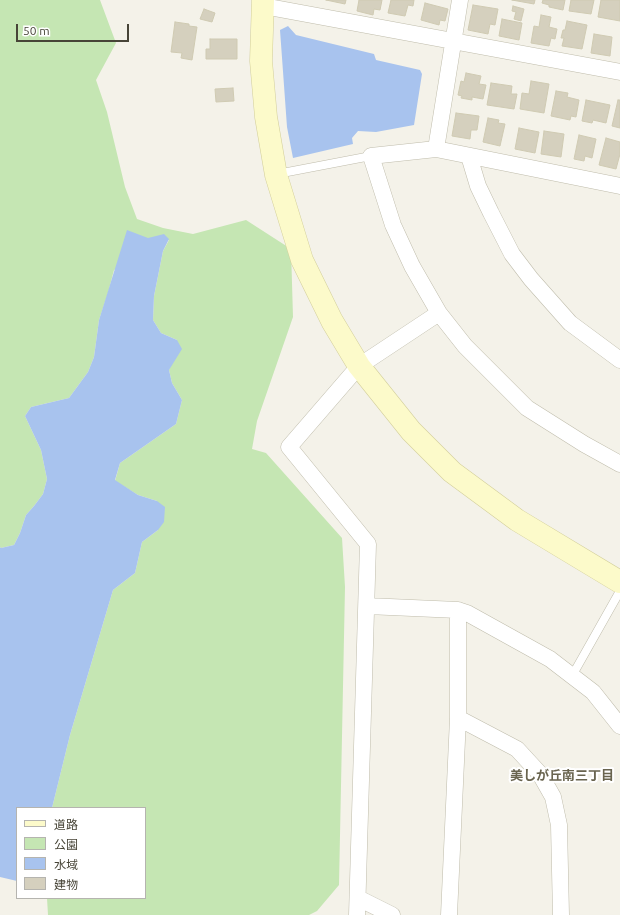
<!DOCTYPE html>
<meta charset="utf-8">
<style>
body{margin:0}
#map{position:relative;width:620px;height:915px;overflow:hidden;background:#f4f2e9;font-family:Ubuntu,"Noto Sans JP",sans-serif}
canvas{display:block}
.legend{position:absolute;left:16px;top:807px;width:130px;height:92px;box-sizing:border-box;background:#fff;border:1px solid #b5b4af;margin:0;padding:5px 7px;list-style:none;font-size:12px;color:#474437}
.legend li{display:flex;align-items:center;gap:8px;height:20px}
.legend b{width:20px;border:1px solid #b5b4af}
.scale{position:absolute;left:16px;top:24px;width:113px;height:18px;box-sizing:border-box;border:2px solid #474437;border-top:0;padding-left:5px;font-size:12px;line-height:14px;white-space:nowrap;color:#474437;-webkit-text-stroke:3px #fff;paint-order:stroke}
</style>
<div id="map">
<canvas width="620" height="915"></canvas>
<ul class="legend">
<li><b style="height:5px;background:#fcfaca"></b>道路</li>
<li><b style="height:11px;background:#c5e6b3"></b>公園</li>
<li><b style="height:11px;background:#a8c3ee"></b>水域</li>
<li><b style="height:11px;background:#d5d0be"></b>建物</li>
</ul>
<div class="scale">50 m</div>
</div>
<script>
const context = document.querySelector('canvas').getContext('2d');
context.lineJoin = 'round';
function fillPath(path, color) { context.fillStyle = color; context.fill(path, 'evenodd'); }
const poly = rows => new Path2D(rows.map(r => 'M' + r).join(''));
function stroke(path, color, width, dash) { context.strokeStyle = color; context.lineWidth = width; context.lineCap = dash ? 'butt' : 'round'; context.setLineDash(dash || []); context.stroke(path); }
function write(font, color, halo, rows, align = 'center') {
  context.font = font + ' Ubuntu,"Noto Sans JP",sans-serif'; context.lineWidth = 4; context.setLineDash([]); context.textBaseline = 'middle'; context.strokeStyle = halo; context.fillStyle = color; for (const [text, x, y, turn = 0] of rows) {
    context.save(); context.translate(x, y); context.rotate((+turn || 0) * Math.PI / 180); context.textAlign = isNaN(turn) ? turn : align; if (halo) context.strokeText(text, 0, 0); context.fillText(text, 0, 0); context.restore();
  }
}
fillPath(poly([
 [0,0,100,0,116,43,96,80,107,112,125,187,137,219,163,228,193,234,246,220,291,249,293,317,257,421,252,449,266,453,342,538,345,587,339,885,317,911,309,915,48,915,47,898,145,898,145,808,52,808,70,735,113,590,135,573,142,542,158,530,157,501,138,495,115,481,120,463,176,424,182,400,172,383,169,370,177,340,161,333,153,320,154,296,163,251,169,240,114,270,108,293,99,320,94,357,88,372,69,398,31,407,25,416,41,450,47,479,43,494,34,506,26,515,20,533,14,545,1,548,0,547]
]), '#c5e6b3');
fillPath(poly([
 [288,26,296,35,374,54,376,60,420,70,422,74,414,125,376,132,358,131,352,138,353,144,293,158,287,127,280,30],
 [127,230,148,238,164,234,169,239,163,251,154,296,153,320,161,333,177,340,182,349,169,370,172,383,182,400,176,424,120,463,115,480,138,495,157,501,165,507,164,522,158,530,142,542,135,573,113,590,70,735,52,808,17,808,17,881,0,877,0,547,1,548,14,545,20,533,26,515,34,506,43,494,47,479,41,450,25,416,31,407,69,398,88,372,94,357,99,320]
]), '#a8c3ee');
const building = poly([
 [326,0,346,0,345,4,326,0],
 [359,0,382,0,380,10,374,9,373,15,357,11,359,0],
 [391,0,414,0,413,6,408,5,405,16,388,13,391,0],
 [512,0,535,0,534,4,512,0],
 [543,0,565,0,563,10,549,7,549,5,542,3,543,0],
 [571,0,594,0,591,14,569,11,571,0],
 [601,0,620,0,620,21,598,17,601,0],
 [425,3,448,9,445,21,440,20,439,25,421,20,425,3],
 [473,5,498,9,495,25,490,24,488,34,468,30,473,5],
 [513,6,524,9,521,21,514,19,516,12,512,11,513,6],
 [204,9,215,13,212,22,200,19,204,9],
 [541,15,551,17,549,27,557,29,555,39,551,38,549,46,531,43,534,26,539,27,541,15],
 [502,19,522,23,519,40,499,36,502,19],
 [567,21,587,25,582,49,562,46,564,38,561,38,563,30,565,30,567,21],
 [175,22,189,24,189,26,197,27,192,60,181,58,182,53,171,52,175,22],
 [594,34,612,37,610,56,591,53,594,34],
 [210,39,237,39,237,59,206,59,206,49,210,49,210,39],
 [466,73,481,76,479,84,486,85,483,99,472,97,472,100,461,98,462,96,458,95,461,81,464,82,466,73],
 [531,81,549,84,544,113,520,109,522,93,529,94,531,81],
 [491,83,512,86,511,94,517,94,514,109,487,105,491,83],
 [233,88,234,101,216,102,215,89,233,88],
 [556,91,568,93,567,97,579,100,576,117,571,116,570,120,551,116,556,91],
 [586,100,610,105,606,123,593,120,592,123,582,121,586,100],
 [618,100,620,100,620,128,612,126,618,100],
 [456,113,479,116,477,130,471,130,470,139,452,136,456,113],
 [488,118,499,120,498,123,505,124,500,146,483,142,488,118],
 [519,128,539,132,535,153,515,149,519,128],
 [544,131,564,134,561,157,541,154,544,131],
 [579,135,596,139,592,158,585,156,584,161,574,159,579,135],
 [606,138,620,142,620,154,616,169,599,165,606,138]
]);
fillPath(building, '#d5d0be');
stroke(building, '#cfcab2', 1);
const lane = poly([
 [277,174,371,156],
 [572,676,620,591]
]);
const street = poly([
 [263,6,620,72],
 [436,149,460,0],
 [469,156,478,186,491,213,512,254,531,279,570,323,620,360],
 [620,186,436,149,371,156,393,225,412,266,439,313,465,346,527,408,584,444,620,464],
 [367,606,458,610,467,613,550,659,593,692,620,726],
 [458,718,517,749,540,774,553,797,559,825,561,915],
 [358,898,392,915],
 [357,915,368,544,289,447,359,366,439,313],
 [449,915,458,718,458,610]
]);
const secondary = poly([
 [263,0,261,61,266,117,276,175,302,260,332,321,359,366,411,431,452,472,517,520,620,582]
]);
stroke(lane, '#bfbcab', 9);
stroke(street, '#bfbcab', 17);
stroke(secondary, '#d2ce9a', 23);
stroke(lane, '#fff', 8);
stroke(street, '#fff', 16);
stroke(secondary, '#fcfaca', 22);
write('bold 13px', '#69644f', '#fff', [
 ["美しが丘南三丁目",562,776]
]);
</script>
